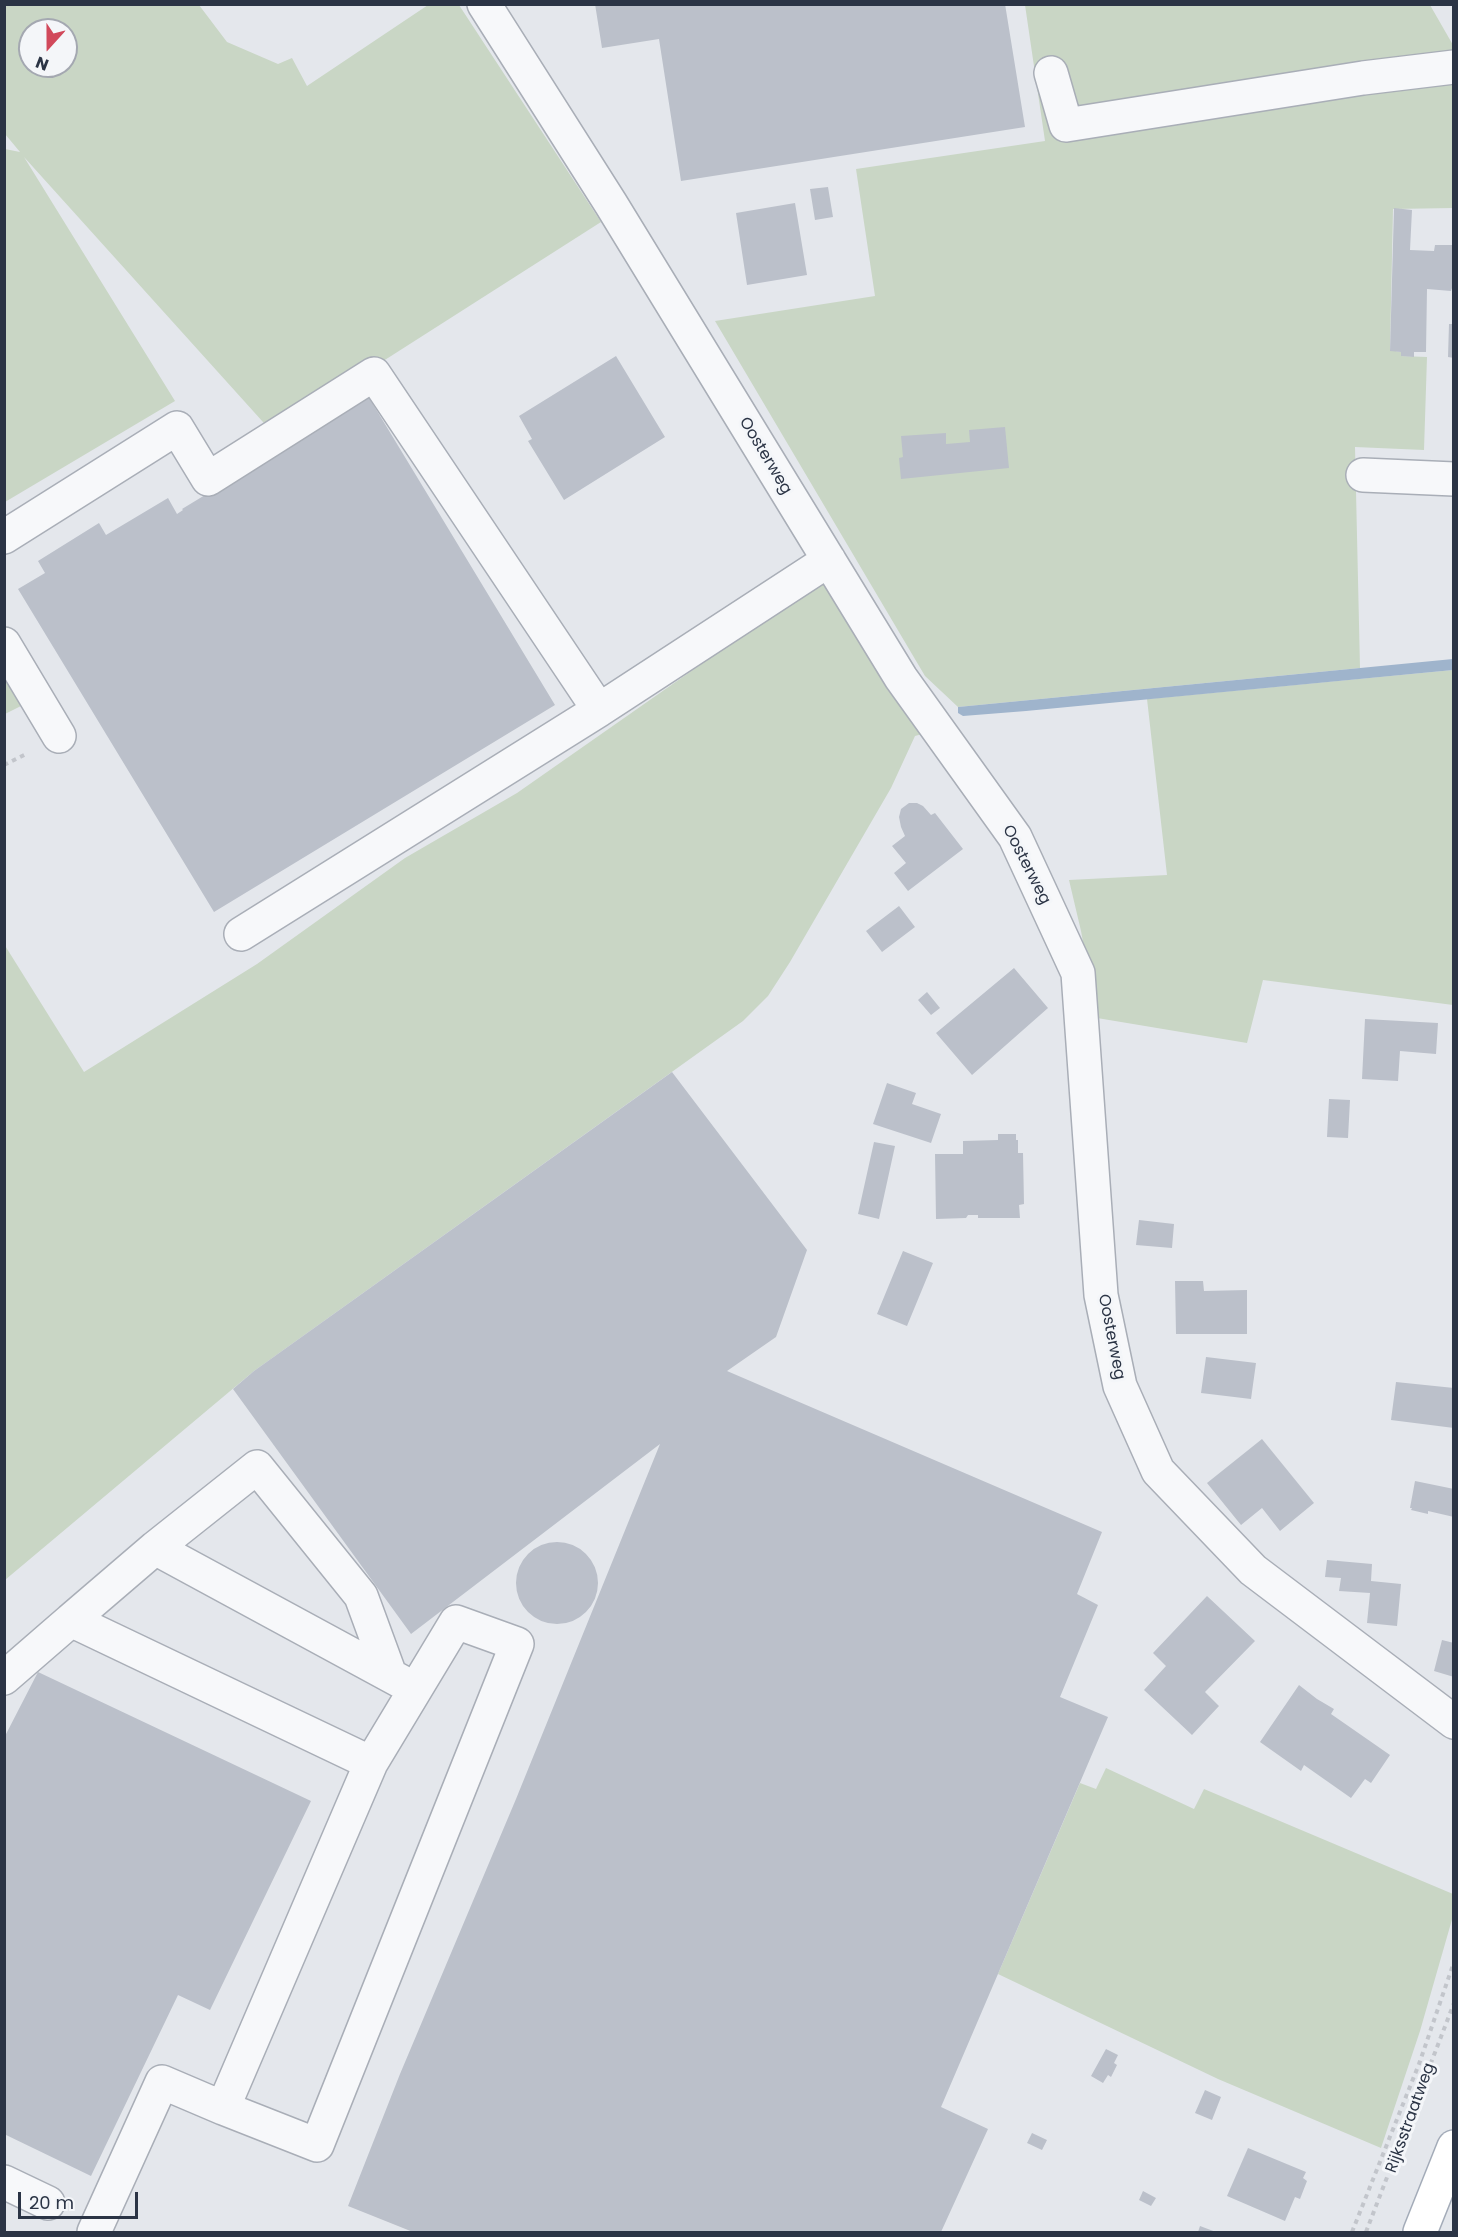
<!DOCTYPE html>
<style>
body{margin:0}
#map{position:relative;width:1458px;height:2237px;overflow:hidden;background:#e4e7ec;font-family:Poppins,sans-serif}
canvas{display:block}
.frame{position:absolute;inset:0;border:6px solid #2b3445;pointer-events:none}
.north{position:absolute;left:18px;top:18px;width:60px;height:60px;box-sizing:border-box;background:#f4f6f9;border:2px solid #a4a8b1;border-radius:50%;rotate:201deg;font-size:16px;font-weight:700;line-height:24px;text-align:center;color:#2b3445}
.north::after{content:'';display:block;margin:auto;width:21px;height:27px;background:#d1495b;clip-path:polygon(50% 0,100% 100%,50% 72%,0 100%)}
.scale{position:absolute;left:18px;top:2192px;width:120px;height:27px;box-sizing:border-box;border:3px solid #2b3445;border-top:0;padding-left:8px;font-size:18px;line-height:21px;white-space:nowrap;color:#2b3445;-webkit-text-stroke:4px #f4f6f9;paint-order:stroke}
</style>
<div id="map">
<canvas width="1458" height="2237"></canvas>
<div class="frame"></div>
<div class="north">N</div>
<div class="scale">20 m</div>
</div>
<script>
const context = document.querySelector('canvas').getContext('2d');
context.lineJoin = 'round';
function fillPath(path, color) { context.fillStyle = color; context.fill(path, 'evenodd'); }
const poly = rows => new Path2D(rows.map(r => 'M' + r).join(''));
function stroke(path, color, width, dash) { context.strokeStyle = color; context.lineWidth = width; context.lineCap = dash ? 'butt' : 'round'; context.setLineDash(dash || []); context.stroke(path); }
function write(font, color, halo, rows, align = 'center') {
  context.font = font + ' Poppins,sans-serif'; context.lineWidth = 6; context.setLineDash([]); context.textBaseline = 'middle'; context.strokeStyle = halo; context.fillStyle = color; for (const [text, x, y, turn = 0] of rows) {
    context.save(); context.translate(x, y); context.rotate((+turn || 0) * Math.PI / 180); context.textAlign = isNaN(turn) ? turn : align; if (halo) context.strokeText(text, 0, 0); context.fillText(text, 0, 0); context.restore();
  }
}
fillPath(poly([
 [4,5,199,5,227,42,278,64,292,58,307,86,428,5,459,5,601,222,272,432,24,157,175,401,5,502,5,149,20,152,5,134],
 [30,30,66,30,66,66,30,66],
 [1025,5,1430,5,1453,45,1453,208,1393,209,1390,350,1401,352,1401,356,1427,357,1424,450,1355,447,1360,668,958,707,925,676,715,321,875,296,856,169,1045,141],
 [827,576,922,734,915,736,891,788,790,962,768,996,743,1021,254,1371,5,1580,4,944,84,1072,257,964,405,858,517,793],
 [1453,670,1453,1005,1263,980,1247,1043,1097,1018,1081,931,1069,880,1167,875,1147,699],
 [4,674,23,705,5,714,4,714],
 [1106,1768,1194,1809,1204,1789,1453,1894,1453,1916,1420,2031,1381,2148,1218,2079,998,1974,1080,1783,1096,1789]
]), '#c9d6c5');
fillPath(poly([
 [1453,659,1453,670,1026,711,963,716,958,713,958,707]
]), '#9fb4cc');
fillPath(poly([
 [595,4,1005,4,1025,127,681,181,659,39,602,48],
 [828,187,833,217,815,220,810,189],
 [795,203,807,275,747,285,736,213],
 [1394,208,1412,210,1410,250,1434,251,1435,245,1454,245,1454,282,1451,291,1427,289,1426,352,1414,352,1414,357,1401,356,1401,352,1390,351],
 [1449,324,1454,324,1454,358,1448,357],
 [616,356,665,437,564,500,528,441,532,439,519,416],
 [368,396,555,705,214,912,18,589,45,573,38,561,99,523,106,535,168,498,177,514,183,510,182,509],
 [1005,427,1009,468,901,479,899,458,903,457,901,436,946,433,946,444,970,442,969,430],
 [909,803,917,803,923,806,931,815,935,813,963,849,908,891,894,873,906,863,892,846,905,836,901,827,899,817,901,809],
 [899,906,915,927,882,952,866,931],
 [1014,968,1048,1008,972,1075,936,1033],
 [927,992,940,1008,931,1015,918,1000],
 [1365,1019,1438,1023,1436,1054,1400,1051,1398,1081,1362,1079],
 [672,1072,807,1250,776,1337,727,1371,1102,1532,1077,1594,1098,1605,1060,1697,1108,1717,941,2107,988,2129,941,2232,413,2232,348,2206,400,2074,516,1799,660,1444,411,1634,233,1389,254,1371],
 [887,1083,916,1093,912,1104,941,1114,931,1143,873,1124],
 [1329,1099,1350,1100,1348,1138,1327,1137],
 [998,1134,1016,1134,1016,1140,1018,1140,1018,1153,1023,1153,1024,1204,1019,1205,1020,1218,978,1218,978,1215,968,1215,966,1218,936,1219,935,1154,963,1154,963,1141,998,1140],
 [874,1142,895,1146,879,1219,858,1214],
 [1139,1220,1174,1224,1172,1248,1136,1245],
 [903,1251,933,1263,907,1326,877,1314],
 [1175,1281,1203,1281,1204,1291,1247,1290,1247,1334,1176,1334],
 [1206,1357,1256,1363,1251,1399,1201,1393],
 [1396,1382,1454,1388,1454,1428,1391,1420],
 [1262,1439,1314,1503,1280,1531,1262,1508,1241,1525,1207,1483],
 [1415,1481,1454,1489,1454,1517,1428,1511,1428,1514,1411,1510,1412,1508,1410,1508],
 '516 1583a41 41 0 1 1 82 0a41 41 0 1 1-82 0Z',
 [1327,1560,1372,1564,1371,1581,1401,1584,1397,1626,1367,1623,1370,1593,1339,1591,1341,1578,1325,1577],
 [1207,1596,1255,1641,1205,1692,1219,1706,1192,1735,1144,1690,1166,1666,1153,1653],
 [1442,1640,1454,1643,1454,1677,1434,1671],
 [38,1672,311,1801,210,2010,178,1995,91,2176,4,2134,4,1738],
 [1299,1685,1317,1699,1334,1709,1331,1714,1390,1755,1371,1783,1365,1779,1351,1798,1304,1765,1301,1771,1260,1742],
 [1106,2049,1118,2055,1114,2063,1117,2065,1111,2077,1108,2075,1103,2083,1091,2076],
 [1205,2090,1221,2097,1212,2120,1195,2113],
 [1032,2133,1047,2140,1042,2150,1027,2143],
 [1248,2148,1306,2172,1303,2178,1307,2181,1300,2199,1295,2197,1285,2221,1227,2196],
 [1143,2191,1156,2198,1151,2206,1139,2200],
 [1200,2226,1216,2232,1198,2232]
]), '#bbc0ca');
const minor = poly([
 [484,4,611,204,901,678,1015,837,1078,973,1101,1295,1120,1386,1158,1471,1253,1570,1454,1722],
 [1051,73,1066,125,1363,78,1454,67],
 [1363,475,1454,479],
 [4,537,177,428,208,479,374,374,599,710,829,560],
 [4,644,59,736],
 [241,934,599,710],
 [155,1548,257,1467,361,1596,390,1675],
 [71,1620,155,1548,415,1689],
 [456,1622,517,1644,317,2145,223,2108,371,1763,456,1622],
 [4,1678,71,1620,371,1763],
 [4,2182,48,2203],
 [94,2232,162,2082,223,2108]
]);
const major = poly([
 [1420,2232,1454,2147]
]);
stroke(minor, '#a9aeb7', 36);
stroke(major, '#a3abb8', 36);
stroke(poly([
 [4,765,28,753],
 [1352,2232,1419,2064,1454,1962],
 [1366,2232,1454,2003]
]), '#c2c5cb', 4, [4.5, 4.5]);
stroke(minor, '#f7f8fa', 33);
stroke(major, '#fff', 33);
write('16px', '#2b3445', '#f4f6f9', [
 ["Oosterweg",765,456,59],
 ["Oosterweg",1026,865,63],
 ["Oosterweg",1111,1337,79],
 ["Rijksstraatweg",1411,2118,-70]
]);
</script>
